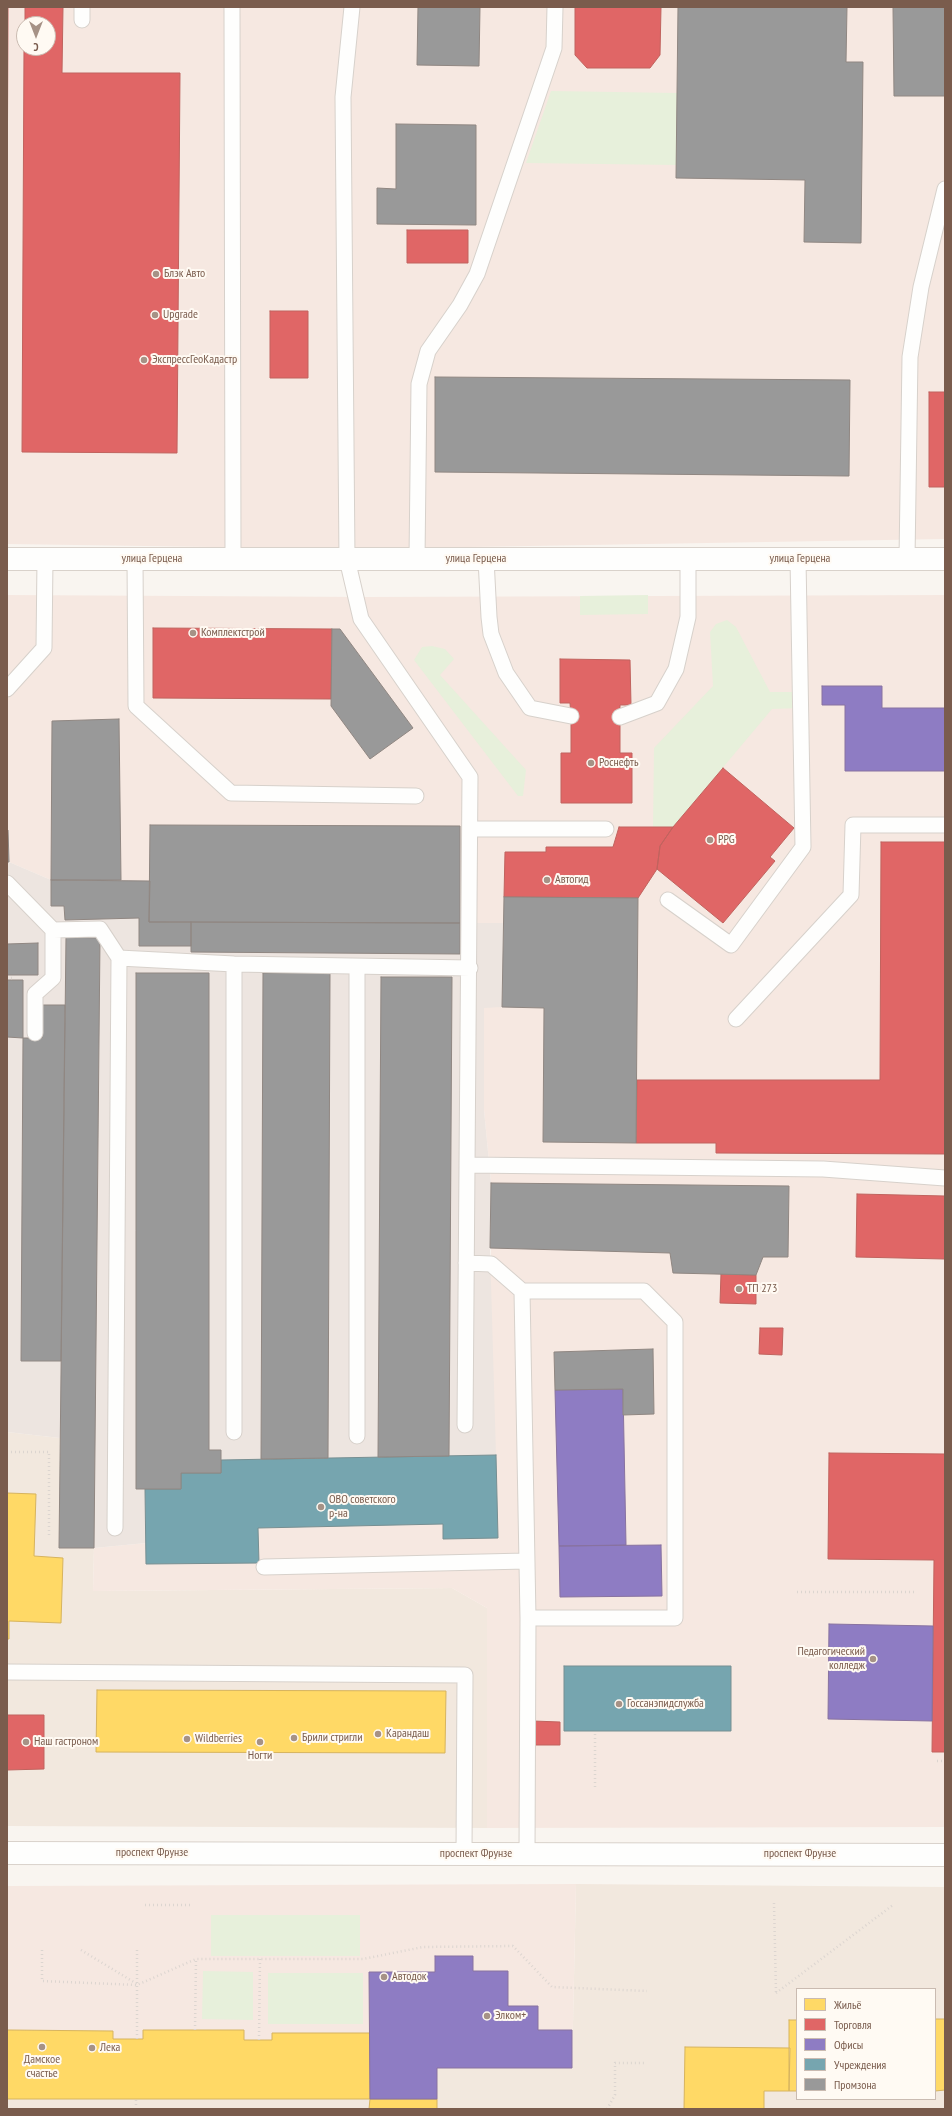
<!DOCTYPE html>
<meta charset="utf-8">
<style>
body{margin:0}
#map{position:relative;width:952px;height:2116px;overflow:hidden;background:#f9f5f0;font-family:"PT Sans Narrow",sans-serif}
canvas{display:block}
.frame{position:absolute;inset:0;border:8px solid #7a5c4d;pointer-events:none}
.legend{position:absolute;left:796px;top:1988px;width:140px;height:112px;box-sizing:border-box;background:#fffaf3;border:1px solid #cabbb1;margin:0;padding:5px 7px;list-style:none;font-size:12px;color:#7a5c4d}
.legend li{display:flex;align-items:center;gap:8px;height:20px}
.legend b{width:20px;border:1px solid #cabbb1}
.north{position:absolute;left:16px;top:16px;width:40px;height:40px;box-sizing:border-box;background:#fffaf3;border:1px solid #cabbb1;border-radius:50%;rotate:180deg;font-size:11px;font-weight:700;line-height:16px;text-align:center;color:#7a5c4d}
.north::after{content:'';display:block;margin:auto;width:14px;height:18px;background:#a69286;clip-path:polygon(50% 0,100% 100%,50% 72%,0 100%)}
</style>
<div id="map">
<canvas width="952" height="2116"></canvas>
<div class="frame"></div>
<ul class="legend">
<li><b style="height:11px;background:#ffd966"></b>Жильё</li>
<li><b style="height:11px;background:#e06666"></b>Торговля</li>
<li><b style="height:11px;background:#8e7cc3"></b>Офисы</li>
<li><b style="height:11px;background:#76a5af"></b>Учреждения</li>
<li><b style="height:11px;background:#999"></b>Промзона</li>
</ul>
<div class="north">С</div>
</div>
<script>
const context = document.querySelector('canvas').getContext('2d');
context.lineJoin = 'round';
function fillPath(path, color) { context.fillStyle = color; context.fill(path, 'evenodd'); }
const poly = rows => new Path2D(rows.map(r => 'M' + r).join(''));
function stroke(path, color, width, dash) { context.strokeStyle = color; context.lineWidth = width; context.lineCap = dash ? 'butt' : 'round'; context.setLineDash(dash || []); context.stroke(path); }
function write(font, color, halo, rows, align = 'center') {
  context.font = font + ' "PT Sans Narrow",sans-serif'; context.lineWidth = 4; context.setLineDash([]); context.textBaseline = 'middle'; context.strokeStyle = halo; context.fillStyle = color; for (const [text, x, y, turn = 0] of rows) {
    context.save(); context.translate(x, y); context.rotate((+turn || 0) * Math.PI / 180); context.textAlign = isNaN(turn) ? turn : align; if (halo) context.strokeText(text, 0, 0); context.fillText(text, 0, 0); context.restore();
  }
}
fillPath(poly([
 [7,1432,60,1438,59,1548,94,1548,93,1591,452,1588,487,1608,487,1828,7,1826],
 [576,1884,945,1887,945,2109,7,2109,7,2030,113,2031,113,2039,142,2039,143,2030,272,2040,272,2033,370,2033,437,2068,572,2068],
 [797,1989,935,1989,935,2099,797,2099]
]), '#f2e8de');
fillPath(poly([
 [7,7,945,7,945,539,351,549,7,544],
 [24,24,48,24,48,48,24,48],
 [7,595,366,597,945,595,945,1827,487,1828,487,1608,452,1588,93,1591,94,1548,146,1543,145,1489,221,1460,449,1456,491,1264,491,1183,484,1110,484,1007,502,1007,503,923,460,923,121,880,51,880,9,862,7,830],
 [576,1884,572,2068,438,2068,437,2099,370,2099,369,2033,272,2033,272,2040,244,2040,143,2030,143,2039,113,2039,113,2031,7,2030,7,1886]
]), '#f6e8e1');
fillPath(poly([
 [7,830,9,862,51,880,150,881,460,923,504,923,502,1007,484,1008,484,1110,491,1183,490,1248,496,1455,222,1460,181,1489,145,1489,146,1543,94,1548,59,1548,60,1438,7,1432]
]), '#ede5e0');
fillPath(poly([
 [551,91,677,93,676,165,526,163],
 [648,595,648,614,580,615,580,596],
 [727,620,736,627,770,692,799,692,800,708,772,709,673,827,653,827,654,748,713,686,710,632,716,624],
 [432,646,445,649,454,659,440,675,526,770,523,796,518,796,414,660,422,647],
 [211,1915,360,1915,360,1956,211,1956],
 [203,1971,253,1972,253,2020,202,2019],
 [268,1973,363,1973,363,2024,268,2024]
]), '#e7f0db');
const homes = poly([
 [7,1493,36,1494,34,1556,63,1558,61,1623,9,1621,9,1639,7,1639,7,1493],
 [97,1690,446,1691,445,1753,96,1752,97,1690],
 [935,2019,945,2019,945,2090,935,2091,935,2019],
 [789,2020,797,2020,797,2091,789,2091,789,2020],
 [7,2030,113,2031,113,2039,143,2039,143,2030,244,2030,244,2040,272,2040,272,2033,370,2033,370,2099,7,2099,7,2030],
 [685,2047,790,2048,789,2091,764,2091,764,2109,684,2109,685,2047],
 [370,2099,437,2099,437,2109,369,2109,370,2099]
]);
fillPath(homes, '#ffd966');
stroke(homes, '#d7b45e', 1);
const shops = poly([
 [7,7,8,7,7,236,7,7],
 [25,7,63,7,62,73,180,73,177,453,22,452,24,48,48,48,48,24,25,24,25,7],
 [575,7,661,7,660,55,650,68,587,68,575,55,575,7],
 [407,230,468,230,468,263,407,263,407,230],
 [270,311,308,311,308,378,270,378,270,311],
 [929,392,945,392,945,487,929,487,929,392],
 [153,628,332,629,331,699,153,698,153,628],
 [560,659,630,660,631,705,620,705,620,753,632,753,632,803,561,803,561,753,571,753,571,716,570,703,560,703,560,659],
 [723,768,794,828,770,857,775,861,723,923,657,869,660,846,673,827,723,768],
 [619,827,673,827,660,846,657,869,638,898,504,897,505,852,546,852,546,847,613,847,619,827],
 [881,842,945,842,945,1154,716,1153,716,1143,636,1143,637,1080,880,1080,881,842],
 [857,1194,945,1196,945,1259,856,1257,857,1194],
 [721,1274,756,1275,756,1304,720,1303,721,1274],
 [760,1328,783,1328,782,1355,759,1354,760,1328],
 [829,1453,945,1454,945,1752,932,1752,934,1560,828,1559,829,1453],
 [7,1715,44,1715,44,1769,7,1770,7,1715],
 [533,1721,560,1722,560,1745,533,1745,533,1721]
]);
fillPath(shops, '#e06666');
stroke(shops, '#c1635e', 1);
const offices = poly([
 [822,686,882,686,882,708,945,708,945,771,845,771,845,705,822,705,822,686],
 [623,1389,626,1545,559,1546,555,1390,623,1389],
 [661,1545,662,1596,560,1597,559,1546,661,1545],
 [829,1624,933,1626,932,1721,828,1719,829,1624],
 [435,1956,473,1956,473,1971,508,1971,508,2006,538,2006,538,2030,572,2030,572,2068,437,2068,437,2099,370,2099,369,1972,435,1972,435,1956]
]);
fillPath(offices, '#8e7cc3');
stroke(offices, '#8872a0', 1);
const public = poly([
 [496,1455,498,1538,443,1539,443,1524,258,1528,259,1563,146,1564,145,1489,181,1489,181,1473,221,1473,221,1460,496,1455],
 [564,1666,731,1666,731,1731,564,1731,564,1666]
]);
fillPath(public, '#76a5af');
stroke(public, '#778f92', 1);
const industry = poly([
 [418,7,480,7,479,66,417,65,418,7],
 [678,7,847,7,846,62,863,62,861,243,804,242,805,180,676,178,678,7],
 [893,7,945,7,945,96,894,96,893,7],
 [396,124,476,125,476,225,377,224,377,188,396,189,396,124],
 [435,377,850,380,849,476,435,472,435,377],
 [332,629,340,629,413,728,370,759,331,706,332,629],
 [119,719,121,880,51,880,52,721,119,719],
 [150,825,460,826,460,923,149,922,150,825],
 [7,830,8,830,9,862,7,862,7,830],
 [51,880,150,881,149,922,191,922,191,946,139,946,139,918,65,920,64,906,51,906,51,880],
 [504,897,638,898,636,1143,543,1142,544,1008,502,1007,504,897],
 [191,922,460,923,460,954,191,952,191,922],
 [66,937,100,938,94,1548,59,1548,66,937],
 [38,943,38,975,7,975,7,944,38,943],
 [136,973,209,973,209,1450,221,1450,221,1473,181,1473,181,1489,136,1489,136,973],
 [263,973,330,973,328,1458,261,1459,263,973],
 [381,977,452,977,449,1456,378,1457,381,977],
 [7,980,23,980,23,1038,7,1037,7,980],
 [42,1005,65,1005,61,1361,21,1361,23,1038,42,1038,42,1005],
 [491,1183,789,1186,788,1257,763,1257,756,1275,673,1273,670,1253,490,1248,491,1183],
 [653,1349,654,1414,623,1415,623,1389,555,1390,554,1352,653,1349]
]);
fillPath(industry, '#999');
stroke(industry, '#908782', 1);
const lane = poly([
 [82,7,82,20],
 [232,7,233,559],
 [352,7,343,97,347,559,361,619,470,777,465,1425],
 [135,559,136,706,231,793,416,796],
 [417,559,419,384,428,351,460,305,477,274,554,48,555,7],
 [486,559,489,617,491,634,506,673,530,708,571,716],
 [907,559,910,357,921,287,945,189],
 [7,689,44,648,45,559],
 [620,717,657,703,676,669,688,617,688,559],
 [470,829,606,829],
 [7,883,53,930,53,978,35,994,35,1033],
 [668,900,731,945,803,847,798,559],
 [53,930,100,929,119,958,115,1528],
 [119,958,234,964,470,968],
 [736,1019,851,895,853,825,945,825],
 [468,1165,823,1169,945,1178],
 [466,1263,491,1264,522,1291,644,1291,675,1322,675,1618,528,1618],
 [522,1291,528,1618,527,1854],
 [234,1432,234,964],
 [357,1436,357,967],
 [264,1567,526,1561],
 [7,1672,465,1675,464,1854]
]);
const secondary = poly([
 [7,559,945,559],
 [7,1853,945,1855]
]);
stroke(lane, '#d7d1cb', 17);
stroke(secondary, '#d9d2cb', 24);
stroke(poly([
 [7,978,14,978],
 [7,1452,49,1452,49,1538],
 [797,1592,917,1592],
 [937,1761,945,1761],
 [595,1787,595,1731],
 [774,1903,776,1992],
 [145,1905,192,1905],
 [42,1950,42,1981,137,1985,196,1959,363,1959,423,1947,513,1946,552,1987,647,1991],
 [81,1950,137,1984],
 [776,1993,893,1905],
 [195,2030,196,1959],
 [137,2039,137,1950],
 [259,2040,260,1959],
 [136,2109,136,2099],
 [607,2109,615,2095,615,2063,646,2063]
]), '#dcd5d0', 2.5, [1, 3]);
stroke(lane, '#fefefd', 15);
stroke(secondary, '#fefefd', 22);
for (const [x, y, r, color] of [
 [156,274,4,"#a69286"],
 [155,315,4,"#a69286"],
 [144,360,4,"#a69286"],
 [193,633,4,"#a69286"],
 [591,763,4,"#a69286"],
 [710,840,4,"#a69286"],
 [547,880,4,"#a69286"],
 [739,1289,4,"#a69286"],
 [321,1507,4,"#a69286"],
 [873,1659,4,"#a69286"],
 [619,1704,4,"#a69286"],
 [378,1734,4,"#a69286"],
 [294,1738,4,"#a69286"],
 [187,1739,4,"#a69286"],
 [26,1742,4,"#a69286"],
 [260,1742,4,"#a69286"],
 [384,1977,4,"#a69286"],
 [487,2016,4,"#a69286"],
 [42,2047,4,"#a69286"],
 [92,2048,4,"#a69286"]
]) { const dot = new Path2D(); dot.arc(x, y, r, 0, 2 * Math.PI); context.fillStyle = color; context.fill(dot); stroke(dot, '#fffaf3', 1.5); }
write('12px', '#7a5c4d', '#fffaf3', [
 ["Блэк Авто",164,274],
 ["Upgrade",163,315],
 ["ЭкспрессГеоКадастр",152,360],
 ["Комплектстрой",201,633],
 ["Роснефть",599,763],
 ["PPG",718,840],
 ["Автогид",555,880],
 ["ТП 273",747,1289],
 ["ОВО советского",329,1500],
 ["р-на",329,1514],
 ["Педагогический",865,1652,"right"],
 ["колледж",865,1666,"right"],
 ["Госсанэпидслужба",627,1704],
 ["Карандаш",386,1734],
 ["Брили стригли",302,1738],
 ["Wildberries",195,1739],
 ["Наш гастроном",34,1742],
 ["Ногти",260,1756,"center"],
 ["Автодок",392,1977],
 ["Элком+",495,2016],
 ["Лека",100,2048],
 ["Дамское",42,2060,"center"],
 ["счастье",42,2074,"center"]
], 'left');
write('12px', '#7a5c4d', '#fffaf3', [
 ["улица Герцена",152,559],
 ["улица Герцена",476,559],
 ["улица Герцена",800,559],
 ["проспект Фрунзе",152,1853],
 ["проспект Фрунзе",476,1854],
 ["проспект Фрунзе",800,1854]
]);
</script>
